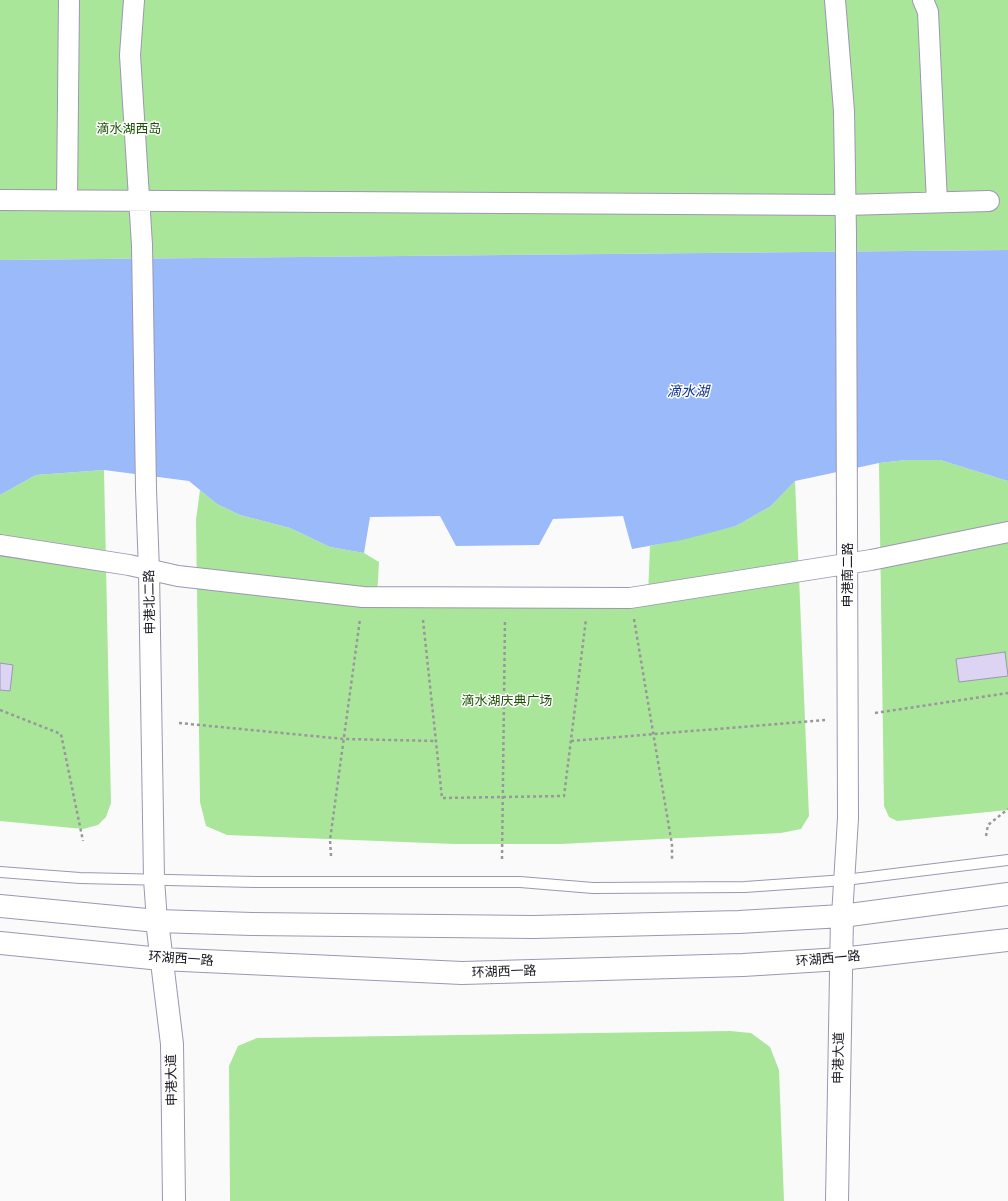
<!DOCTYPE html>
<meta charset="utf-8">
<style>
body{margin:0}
canvas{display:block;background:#fafafa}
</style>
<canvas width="1008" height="1201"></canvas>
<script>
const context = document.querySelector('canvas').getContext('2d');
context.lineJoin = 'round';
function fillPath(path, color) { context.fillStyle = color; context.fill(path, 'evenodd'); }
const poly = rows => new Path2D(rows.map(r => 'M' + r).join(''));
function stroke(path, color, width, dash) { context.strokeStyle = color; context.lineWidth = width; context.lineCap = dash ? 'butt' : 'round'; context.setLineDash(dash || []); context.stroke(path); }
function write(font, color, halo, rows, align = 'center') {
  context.font = font + ' "Work Sans","Noto Sans SC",sans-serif'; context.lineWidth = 3; context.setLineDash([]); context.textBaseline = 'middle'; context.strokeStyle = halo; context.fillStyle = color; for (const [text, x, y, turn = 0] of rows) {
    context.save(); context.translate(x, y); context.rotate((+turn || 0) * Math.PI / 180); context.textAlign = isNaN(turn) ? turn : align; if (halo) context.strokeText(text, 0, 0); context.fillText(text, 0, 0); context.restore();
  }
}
fillPath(poly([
 [0,0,1008,0,1008,250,0,260],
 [906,460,940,460,1008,481,1008,810,897,821,889,817,884,806,879,463],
 [104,470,111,803,106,817,98,825,83,829,0,821,0,495,36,475],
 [795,481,809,816,801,829,781,833,560,844,454,844,227,835,206,826,200,802,196,520,200,490,217,504,240,515,290,528,330,547,364,553,379,562,377,597,648,594,650,546,736,526,771,506],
 [730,1031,751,1033,770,1047,779,1070,784,1201,230,1201,229,1066,238,1046,257,1038]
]), '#aae699');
fillPath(poly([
 [1008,250,1008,481,940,460,906,460,879,463,795,481,771,506,736,526,682,540,632,549,623,516,553,519,539,545,456,546,440,516,370,517,364,553,330,547,290,528,240,515,217,504,189,481,104,470,36,475,0,495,0,260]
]), '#9bbaf9');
const building = poly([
 [1005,652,1008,676,959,682,956,659,1005,652],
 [0,663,13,665,10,691,0,690,0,663]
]);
fillPath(building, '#ddd4f4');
stroke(building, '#9d95b2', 1);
const lane = poly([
 [0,872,80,878,255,882,520,882,593,888,745,887,845,880,1008,860]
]);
const street = poly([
 [134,0,130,55,142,245,146,489,149,571,154,879,157,921],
 [835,0,844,111,846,235,848,818,842,916],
 [923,0,928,12,937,202],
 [0,200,845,205,989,201],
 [67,200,69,0],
 [0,545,129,565,178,576,363,597,630,598,871,560,1008,532]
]);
const secondary = poly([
 [0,906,157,921,252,924,534,927,739,922,842,916,1008,894],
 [157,921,172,1044,174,1201],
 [0,943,161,959,462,973,743,965,841,959,1008,940],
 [837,1201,842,916]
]);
stroke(lane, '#9e96b3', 12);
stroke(street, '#9e96b3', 22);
stroke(secondary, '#9e96b3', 24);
stroke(poly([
 [634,619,672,845,672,859],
 [423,620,442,798,564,796,586,619],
 [0,710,61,734,83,841],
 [875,713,1008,693],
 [179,723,344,739,436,741],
 [571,741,825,720],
 [986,836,988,825,1008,809],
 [331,856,330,840,360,619],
 [502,859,505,619]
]), '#99979c', 2.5, [3, 3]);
stroke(lane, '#fff', 10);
stroke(street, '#fff', 20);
stroke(secondary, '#fff', 22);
write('13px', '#195100', '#fff', [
 ["滴水湖西岛",129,129],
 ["滴水湖庆典广场",507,701]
]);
write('13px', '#17131e', '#fff', [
 ["申港南二路",848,575,-90],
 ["申港北二路",150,602,-91],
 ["环湖西一路",181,959,4],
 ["环湖西一路",828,959,-5],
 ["环湖西一路",504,972,-2],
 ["申港大道",839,1058,-89],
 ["申港大道",172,1080,-91]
]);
write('italic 14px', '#10338a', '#fff', [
 ["滴水湖",688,392]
]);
</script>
